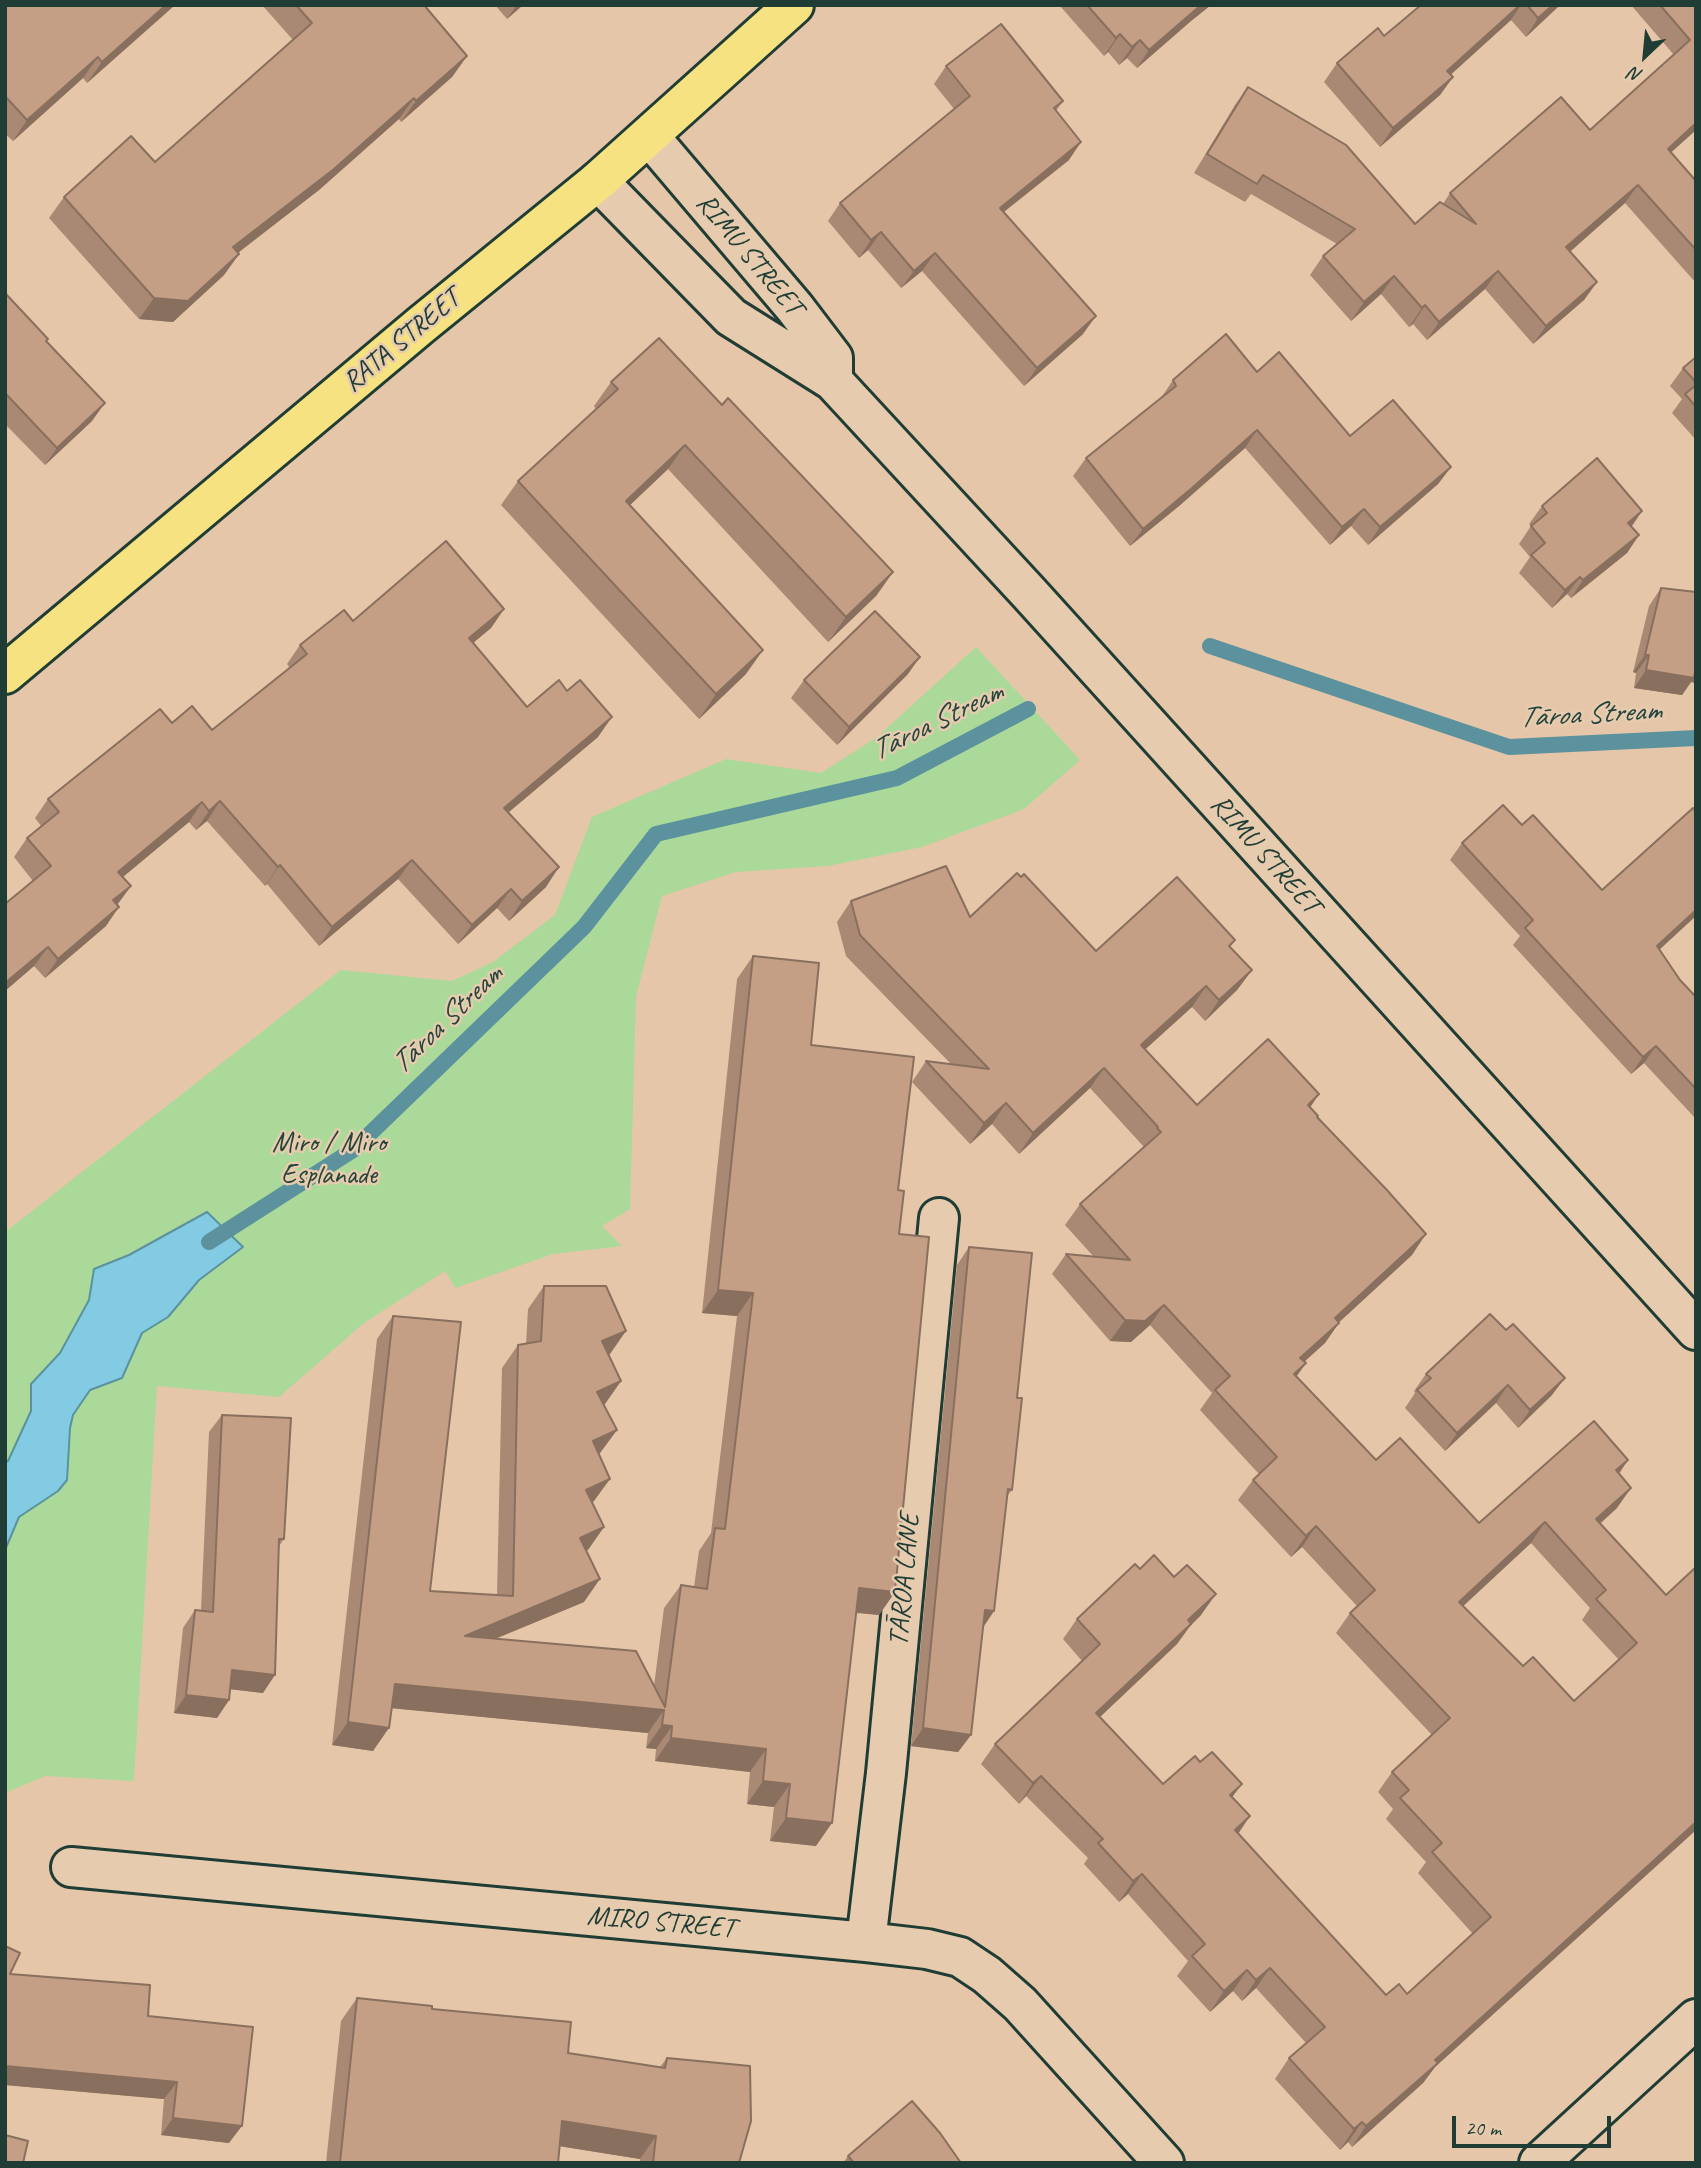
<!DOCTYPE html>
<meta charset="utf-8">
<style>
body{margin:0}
#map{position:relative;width:1701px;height:2168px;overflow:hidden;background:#e6c6a9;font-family:Caveat,sans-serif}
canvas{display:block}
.frame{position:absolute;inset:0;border:7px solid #1f3d34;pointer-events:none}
.north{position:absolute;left:1610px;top:21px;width:70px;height:70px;-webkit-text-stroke:5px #e7cbae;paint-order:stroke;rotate:206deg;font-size:19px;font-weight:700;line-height:28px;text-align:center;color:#1f3d34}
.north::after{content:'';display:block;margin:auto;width:24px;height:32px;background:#1f3d34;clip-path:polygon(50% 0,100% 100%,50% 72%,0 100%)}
.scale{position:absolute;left:1452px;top:2116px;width:159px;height:32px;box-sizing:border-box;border:4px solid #1f3d34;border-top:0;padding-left:9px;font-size:21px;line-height:24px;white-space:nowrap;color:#1f3d34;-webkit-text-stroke:5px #e7cbae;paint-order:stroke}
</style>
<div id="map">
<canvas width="1701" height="2168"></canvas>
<div class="frame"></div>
<div class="north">N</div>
<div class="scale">20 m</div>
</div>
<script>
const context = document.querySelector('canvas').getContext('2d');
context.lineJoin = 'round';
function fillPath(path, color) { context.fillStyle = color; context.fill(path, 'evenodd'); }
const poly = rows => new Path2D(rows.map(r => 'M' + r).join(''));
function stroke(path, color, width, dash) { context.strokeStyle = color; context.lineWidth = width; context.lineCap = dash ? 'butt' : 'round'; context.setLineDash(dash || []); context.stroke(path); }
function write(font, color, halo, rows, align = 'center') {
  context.font = font + ' Caveat,sans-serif'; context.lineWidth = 5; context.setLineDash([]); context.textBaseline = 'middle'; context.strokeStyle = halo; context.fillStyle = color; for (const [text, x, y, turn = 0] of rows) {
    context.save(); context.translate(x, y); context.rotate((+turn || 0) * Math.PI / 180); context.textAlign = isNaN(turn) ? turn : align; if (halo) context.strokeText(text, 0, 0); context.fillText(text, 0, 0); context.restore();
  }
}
fillPath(poly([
 [976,647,1080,760,1024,809,922,847,828,866,736,872,662,896,636,996,630,1209,602,1226,622,1246,553,1254,455,1288,445,1271,364,1323,279,1397,157,1386,134,1781,45,1776,5,1793,5,1232,341,970,452,981,493,962,555,915,592,817,726,759,821,773,877,737]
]), '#aad99a');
const water = poly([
 [207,1212,243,1247,199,1280,168,1317,142,1333,122,1378,90,1390,73,1415,70,1428,67,1480,58,1491,19,1517,5,1550,5,1462,8,1461,31,1411,31,1384,60,1353,89,1300,94,1269,129,1255,207,1212]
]);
fillPath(water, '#83cbe3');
stroke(water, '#5b929d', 2);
stroke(poly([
 [1210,646,1509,747,1696,738],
 [209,1242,353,1150,584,927,656,834,897,778,1028,709]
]), '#5b929d', 16);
const minor = poly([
 [71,1867,866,1942,927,1949,960,1957,987,1975,1020,2004,1164,2163],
 [866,1942,886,1773,939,1218],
 [1539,2163,1696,2019]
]);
const tertiary = poly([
 [649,136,795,308,833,358,833,381],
 [598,181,731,317,833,381,1029,593,1696,1330]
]);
const primary = poly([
 [5,674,421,325,598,181,794,5]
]);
stroke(minor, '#1f3d34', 44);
stroke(tertiary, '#1f3d34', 44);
stroke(primary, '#1f3d34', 44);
stroke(minor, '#e7cbae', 38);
stroke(tertiary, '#e7cbae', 38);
stroke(primary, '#f7e281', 38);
fillPath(poly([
 [5,5,175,5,87,83,83,78,13,141,5,134],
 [262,5,424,5,467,56,452,77,401,122,399,119,319,190,238,253,239,254,224,275,173,322,139,319,49,218,64,197,155,162,293,40],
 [495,5,523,5,507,19],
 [1061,5,1211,5,1191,21,1137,68,1127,58,1119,65,1108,52,1104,56,1060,6],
 [1421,5,1560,5,1526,37,1511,20,1451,74,1453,77,1440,95,1380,147,1324,82,1337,63,1384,36],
 [1631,5,1696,5,1696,130,1671,152,1696,181,1696,283,1625,203,1570,251,1597,282,1584,300,1533,344,1485,289,1427,340,1413,324,1409,327,1381,294,1351,321,1310,275,1323,256,1337,244,1251,194,1245,202,1194,173,1235,105,1248,87,1415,224,1443,204,1450,193,1590,130,1674,55],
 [946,66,1063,101,1056,111,1069,160,1004,212,1083,334,1024,386,922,271,901,288,868,250,859,258,828,221,840,203,954,109,934,84],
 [5,293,47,342,92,421,45,465,5,424],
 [1696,357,1696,440,1672,413,1682,399,1670,386,1683,368],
 [1257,372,1350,436,1451,467,1438,484,1368,545,1351,526,1330,545,1245,448,1179,506,1130,546,1073,476,1086,458,1161,398,1173,380],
 [611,382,722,405,893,572,876,596,828,642,668,469,630,505,746,674,699,719,501,505,518,481,596,409,594,406],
 [1542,506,1642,511,1631,526,1639,535,1627,553,1571,598,1567,594,1552,608,1519,573,1530,557,1519,544,1531,526,1529,524],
 [1661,588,1696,592,1696,683,1691,682,1682,695,1634,688,1636,673,1633,672,1649,606],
 [504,609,491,628,473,643,527,707,598,737,509,812,546,887,509,921,497,908,458,944,398,879,319,946,267,884,265,886,207,821,196,830,189,822,122,877,131,886,117,905,106,926,45,978,34,966,5,991,5,904,33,881,14,857,27,838,41,826,35,818,48,799,172,723,212,730,290,668,287,664,300,645,353,621],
 [908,674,837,745,791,698,804,680],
 [1522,825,1602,890,1659,949,1680,980,1696,997,1696,1119,1644,1063,1631,1074,1513,945,1520,936,1450,860,1462,843],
 [851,901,970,917,1096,951,1235,940,1230,947,1252,970,1237,990,1205,1021,1192,1007,1145,1049,1197,1105,1319,1094,1310,1107,1412,1255,1339,1322,1325,1343,1304,1362,1306,1363,1296,1377,1376,1460,1479,1523,1628,1460,1619,1474,1617,1508,1600,1524,1666,1595,1696,1567,1696,1830,1435,2067,1423,2083,1352,2147,1348,2142,1340,2150,1275,2079,1289,2058,1306,2043,1256,1988,1242,2001,1233,1991,1210,2012,1177,1976,1188,1961,1128,1894,1119,1902,1084,1864,1088,1858,1026,1796,1019,1804,981,1764,995,1744,1082,1661,1063,1639,1077,1619,1140,1569,1201,1615,1190,1626,1177,1644,1100,1717,1163,1784,1232,1797,1238,1834,1386,1995,1407,1994,1473,1934,1418,1873,1426,1862,1386,1819,1393,1809,1378,1792,1392,1772,1432,1735,1336,1633,1350,1613,1357,1606,1302,1547,1291,1557,1238,1500,1253,1480,1259,1474,1200,1410,1212,1393,1150,1325,1131,1342,1110,1341,1052,1274,1066,1254,1094,1257,1065,1225,1080,1204,1144,1147,1090,1088,1019,1154,992,1124,970,1144,912,1082,926,1061,951,1064,846,956,837,922],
 [1531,1543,1590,1608,1582,1620,1619,1660,1574,1701,1523,1666,1463,1606],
 [753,956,811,1045,898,1190,895,1592,879,1615,856,1613,816,1846,770,1841,774,1807,747,1804,750,1772,655,1761,656,1749,646,1748,648,1733,392,1708,373,1751,332,1745,377,1339,393,1316,430,1591,497,1595,502,1368,518,1345,526,1344,528,1309,544,1286,610,1354,608,1354,621,1381,604,1405,617,1430,599,1454,594,1501,592,1503,604,1527,586,1551,584,1602,497,1638,654,1686,664,1608,681,1585,694,1587,699,1551,711,1533,737,1316,702,1313,737,979],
 [969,1247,1017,1398,1012,1490,1007,1496,994,1611,983,1627,971,1735,958,1752,911,1746,957,1265],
 [1490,1314,1552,1395,1518,1428,1496,1403,1445,1451,1405,1408,1415,1393,1414,1391,1426,1374],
 [222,1415,284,1539,279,1546,263,1693,230,1689,229,1700,217,1718,174,1713,183,1628,195,1610,201,1610,209,1432],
 [5,1946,10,1974,148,2016,229,2143,161,2135,164,2099,5,2085],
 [357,1998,432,2009,568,2053,660,2067,667,2058,739,2163,640,2163,640,2159,559,2146,558,2163,326,2163,341,2021],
 [848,2156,961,2163,843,2163]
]), '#a98973');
fillPath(poly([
 [166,5,175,5,87,83,102,62],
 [517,5,523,5,507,19],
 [1201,5,1211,5,1191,21,1137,68,1149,50],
 [1520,5,1521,5,1511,20,1435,89,1447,71],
 [1553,5,1560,5,1526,37,1538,18],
 [1120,34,1108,52,1104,56,1116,38],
 [1140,40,1127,58,1119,65,1132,47],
 [467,56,452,77,401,122,416,101],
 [98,57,83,78,13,141,27,120],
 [1453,77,1440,95,1380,147,1393,128],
 [414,98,399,119,319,190,218,268,233,247],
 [1696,123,1696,130,1655,167,1668,149],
 [1081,142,1069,160,987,225,1000,208],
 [1638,185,1625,203,1554,266,1566,247],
 [881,232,868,250,859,258,871,240],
 [935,253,922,271,901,288,914,271],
 [239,254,224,275,173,322,139,319,154,298],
 [1498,271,1485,289,1427,340,1439,322],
 [1394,276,1381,294,1351,321,1364,302],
 [1597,282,1584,300,1533,344,1546,326],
 [1425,305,1413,324,1409,327,1422,308],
 [1096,316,1083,334,1024,386,1037,368],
 [105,403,92,421,45,465,57,448],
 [1257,430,1245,448,1179,506,1130,546,1143,529],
 [685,445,668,469,609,525,626,501],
 [1451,467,1438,484,1368,545,1380,527],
 [1364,509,1351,526,1330,545,1342,527],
 [1642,511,1630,529,1628,523],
 [1639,535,1627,553,1571,598,1583,580],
 [893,572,876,596,828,642,846,617],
 [1580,577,1567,594,1552,608,1565,590],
 [504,609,491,628,455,658,469,638],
 [763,650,746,674,699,719,716,694],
 [1645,655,1649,655,1636,673,1633,672],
 [920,657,908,674,837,745,849,727],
 [1696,664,1696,683,1691,682,1682,695,1634,688,1646,670],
 [612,717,598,737,491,827,504,808],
 [220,801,207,821,196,830,209,811],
 [202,802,189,822,105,892,118,872],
 [412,860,398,879,319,946,332,927],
 [280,865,267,884,265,886,278,867],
 [559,867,546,887,509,921,522,901],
 [131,886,117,905,113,900],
 [511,889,497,908,458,944,472,925],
 [119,907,106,926,45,978,58,959],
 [1696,910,1696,916,1645,963,1657,946],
 [48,947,34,966,5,991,5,983],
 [1252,970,1237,990,1205,1021,1219,1000],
 [1206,986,1192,1007,1127,1066,1141,1045],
 [1656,1046,1644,1063,1631,1074,1643,1057],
 [1104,1068,1090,1088,1019,1154,1033,1133],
 [1319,1094,1305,1115,1308,1105],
 [1006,1103,992,1124,970,1144,984,1123],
 [1426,1234,1412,1255,1321,1339,1335,1318],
 [718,1290,753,1293,737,1316,702,1313],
 [1164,1305,1150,1325,1131,1342,1110,1341,1125,1320],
 [1339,1323,1325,1343,1286,1378,1300,1358],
 [626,1331,610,1354,586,1364,602,1341],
 [1306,1363,1291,1384,1294,1374],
 [1565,1378,1552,1395,1518,1428,1530,1410],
 [621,1381,605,1404,581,1415,597,1392],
 [1508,1385,1496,1403,1445,1451,1457,1433],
 [617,1430,600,1453,577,1464,593,1441],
 [1628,1460,1614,1480,1616,1470],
 [610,1479,594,1501,570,1513,586,1490],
 [1631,1488,1617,1508,1581,1540,1596,1519],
 [1545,1522,1531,1543,1445,1623,1459,1602],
 [1316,1526,1302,1547,1291,1557,1306,1536],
 [604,1527,588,1550,564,1561,580,1538],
 [600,1579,584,1602,449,1658,465,1636],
 [859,1588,895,1592,879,1615,843,1611],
 [1216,1594,1201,1615,1190,1626,1177,1644,1082,1734,1096,1713,1188,1620],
 [985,1610,994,1611,982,1629],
 [232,1670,275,1675,263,1693,220,1688],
 [395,1684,664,1710,648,1733,379,1707],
 [186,1695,229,1700,217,1718,174,1713],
 [348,1722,389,1728,373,1751,332,1745],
 [662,1725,672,1726,656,1749,646,1748],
 [923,1728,971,1735,958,1752,911,1746],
 [671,1738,766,1749,750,1772,655,1761],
 [1041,1776,1026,1796,1019,1804,1033,1783],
 [763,1781,790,1784,774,1807,747,1804],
 [1242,1784,1227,1804,1230,1795],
 [1250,1816,1236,1837,1235,1830],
 [786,1818,832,1823,816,1846,770,1841],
 [1696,1822,1696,1830,1435,2067,1423,2083,1352,2147,1366,2126,1435,2060],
 [1142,1874,1128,1894,1119,1902,1133,1881],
 [1270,1968,1256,1988,1242,2001,1256,1980],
 [1247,1970,1233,1991,1210,2012,1224,1991],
 [5,2066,177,2082,164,2099,5,2085],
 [173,2118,242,2126,229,2143,161,2135],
 [562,2121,656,2136,640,2159,546,2144],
 [1362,2122,1348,2142,1340,2150,1354,2129]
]), '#896f5e');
const building = poly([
 [5,5,166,5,102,62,98,57,27,120,5,96,5,5],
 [296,5,424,5,467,56,416,101,414,98,334,169,233,247,239,254,188,301,154,298,64,197,131,136,155,162,312,23,296,5],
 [1087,5,1201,5,1149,50,1140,40,1132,47,1120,34,1116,38,1087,5],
 [1421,5,1520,5,1447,71,1453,77,1393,128,1337,63,1378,28,1384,36,1421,5],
 [1527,5,1553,5,1538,18,1527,5],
 [1660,5,1696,5,1696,123,1668,149,1696,181,1696,250,1638,185,1566,247,1597,282,1546,326,1498,271,1439,322,1425,305,1422,308,1394,276,1364,302,1323,256,1355,229,1263,175,1257,184,1207,154,1248,87,1346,145,1415,224,1440,202,1476,224,1450,193,1561,97,1590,130,1690,40,1660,5],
 [1001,24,1063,101,1054,108,1081,142,1000,208,1096,316,1037,368,935,253,914,271,881,232,871,240,840,203,970,96,946,66,1001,24],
 [5,293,48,339,46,341,105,403,57,448,5,393,5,293],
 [1226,334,1257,372,1279,352,1350,436,1393,400,1451,467,1380,527,1364,509,1342,527,1257,430,1192,488,1143,529,1086,458,1176,386,1173,380,1226,334],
 [659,338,722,405,728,398,893,572,846,617,685,445,626,501,763,650,716,694,518,481,618,389,611,382,659,338],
 [1696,357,1696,382,1683,368,1696,357],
 [1696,385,1696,407,1685,394,1696,385],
 [1597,458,1642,511,1628,523,1639,535,1583,580,1580,577,1565,590,1531,555,1545,543,1531,526,1547,513,1542,506,1597,458],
 [446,541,504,609,469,638,527,707,559,680,567,691,580,680,612,717,504,808,559,867,522,901,511,889,472,925,412,860,332,927,280,865,278,867,220,801,209,811,202,802,118,872,131,886,113,900,119,907,58,959,48,947,5,983,5,904,51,866,27,838,59,812,48,799,160,709,172,723,192,706,212,730,307,654,300,645,344,610,353,621,446,541],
 [1661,588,1696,592,1696,667,1694,678,1646,670,1649,655,1645,655,1661,588],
 [875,611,920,657,849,727,804,680,875,611],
 [1503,805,1522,825,1533,815,1602,890,1693,808,1696,812,1696,910,1657,946,1680,980,1696,997,1696,1089,1656,1046,1643,1057,1525,928,1533,920,1462,843,1503,805],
 [946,866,970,917,1017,873,1021,877,1024,874,1096,951,1177,877,1235,940,1229,946,1252,970,1219,1000,1206,986,1141,1045,1197,1105,1268,1039,1319,1094,1308,1105,1318,1116,1317,1117,1386,1189,1426,1234,1335,1318,1339,1323,1300,1358,1306,1363,1294,1374,1376,1460,1400,1438,1479,1523,1594,1421,1628,1460,1616,1470,1631,1488,1596,1519,1666,1595,1696,1567,1696,1822,1435,2060,1438,2063,1366,2126,1362,2122,1354,2129,1289,2058,1325,2027,1270,1968,1256,1980,1247,1970,1224,1991,1192,1956,1205,1944,1142,1874,1133,1881,1098,1843,1103,1839,1041,1776,1033,1783,995,1744,1100,1644,1077,1619,1135,1564,1140,1569,1154,1555,1174,1577,1187,1565,1216,1594,1188,1620,1191,1624,1096,1713,1163,1784,1195,1756,1200,1762,1212,1752,1242,1784,1230,1795,1250,1816,1235,1830,1386,1995,1399,1984,1407,1994,1491,1917,1432,1852,1442,1843,1400,1798,1409,1790,1392,1772,1450,1718,1350,1613,1375,1590,1316,1526,1306,1536,1253,1480,1277,1457,1215,1390,1230,1376,1164,1305,1145,1321,1125,1320,1066,1254,1130,1260,1080,1204,1161,1132,1157,1128,1158,1127,1104,1068,1033,1133,1006,1103,984,1123,926,1061,989,1069,860,935,851,901,946,866],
 [1545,1522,1606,1590,1596,1599,1637,1643,1574,1701,1533,1657,1523,1666,1459,1602,1545,1522],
 [753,956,819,963,811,1045,914,1057,898,1190,904,1191,899,1234,929,1237,895,1592,859,1588,832,1823,786,1818,790,1784,763,1781,766,1749,671,1738,672,1726,662,1725,664,1710,395,1684,389,1728,348,1722,393,1316,461,1322,430,1591,513,1596,518,1345,541,1341,544,1286,606,1286,626,1331,602,1341,621,1381,597,1392,617,1430,593,1441,610,1479,586,1490,604,1527,580,1538,600,1579,465,1636,636,1651,665,1707,681,1585,707,1589,715,1528,725,1529,753,1293,718,1290,753,956],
 [969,1247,1032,1253,1017,1398,1022,1398,1012,1490,1008,1489,994,1611,985,1610,971,1735,923,1728,969,1247],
 [1490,1314,1506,1330,1513,1324,1565,1378,1530,1410,1508,1385,1457,1433,1417,1390,1431,1378,1426,1374,1490,1314],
 [222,1415,291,1418,284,1539,279,1539,275,1675,232,1670,229,1700,186,1695,195,1610,213,1612,222,1415],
 [5,1946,20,1953,10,1974,150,1985,148,2016,253,2027,242,2126,173,2118,177,2082,5,2066,5,1946],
 [357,1998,432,2006,432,2009,571,2022,568,2053,665,2068,667,2058,750,2066,751,2121,739,2163,653,2163,656,2136,562,2121,558,2163,340,2163,357,1998],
 [912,2101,940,2133,961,2163,854,2163,848,2156,912,2101],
 [5,2135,28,2141,23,2163,5,2163,5,2135]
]);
fillPath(building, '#c49f86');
stroke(building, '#896f5e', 2);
write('28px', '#1f3d34', '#e7cbae', [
 ["RIMU STREET",749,255,50],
 ["RATA STREET",402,341,-40],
 ["RIMU STREET",1265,855,48],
 ["TĀROA LANE",905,1580,-85],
 ["MIRO STREET",661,1923,5]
]);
write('28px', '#264539', '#e7cbae', [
 ["Miro / Miro",329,1144],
 ["Esplanade",329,1176]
]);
write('italic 30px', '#24443d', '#e7cbae', [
 ["Tāroa Stream",1590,715,-3],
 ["Tāroa Stream",937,722,-26],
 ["Tāroa Stream",447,1020,-44]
]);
</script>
